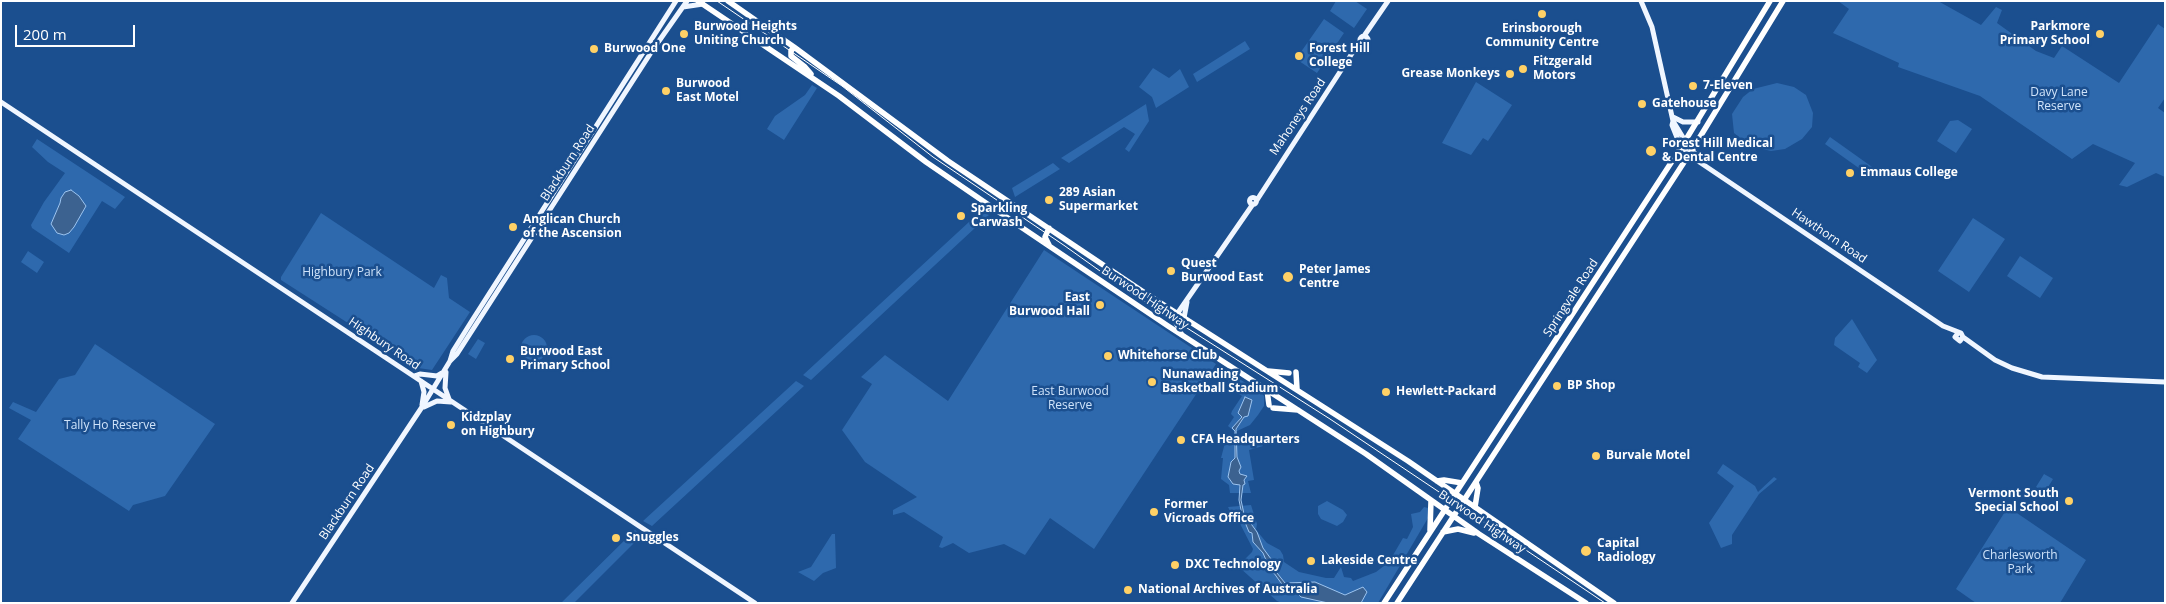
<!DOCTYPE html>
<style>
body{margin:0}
#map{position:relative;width:2166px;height:604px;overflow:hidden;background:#1b4f8f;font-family:"Open Sans",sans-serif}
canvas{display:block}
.frame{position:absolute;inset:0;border:2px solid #fff;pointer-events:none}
.scale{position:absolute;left:15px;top:25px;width:120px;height:22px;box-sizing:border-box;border:2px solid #fff;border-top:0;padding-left:6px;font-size:15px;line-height:18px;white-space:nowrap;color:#fff;-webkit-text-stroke:4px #1b4f8f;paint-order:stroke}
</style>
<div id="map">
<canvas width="2166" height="604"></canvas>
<div class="frame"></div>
<div class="scale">200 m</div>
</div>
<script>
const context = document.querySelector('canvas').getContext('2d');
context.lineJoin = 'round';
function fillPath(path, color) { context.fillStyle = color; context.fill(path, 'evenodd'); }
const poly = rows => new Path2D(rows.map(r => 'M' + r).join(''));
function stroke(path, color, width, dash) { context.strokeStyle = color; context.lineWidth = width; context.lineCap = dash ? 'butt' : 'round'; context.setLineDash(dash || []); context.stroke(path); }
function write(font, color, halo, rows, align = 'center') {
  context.font = font + ' "Open Sans",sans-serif'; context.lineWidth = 5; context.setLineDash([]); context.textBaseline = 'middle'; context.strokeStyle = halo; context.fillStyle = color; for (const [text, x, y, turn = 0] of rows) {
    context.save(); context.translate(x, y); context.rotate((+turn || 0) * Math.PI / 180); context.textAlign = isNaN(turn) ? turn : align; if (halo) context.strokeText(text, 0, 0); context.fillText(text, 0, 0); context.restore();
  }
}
fillPath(poly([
 [1336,1,1355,1,1367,9,1354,28,1330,11],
 [1838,1,1938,1,1981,25,1996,7,2002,10,1997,23,2036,51,2054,58,2062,46,2119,83,2158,24,2165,29,2165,98,2158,108,2165,113,2165,177,2156,173,2127,187,2119,185,2135,163,2093,144,2072,159,1980,96,1898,67,1899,63,1833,33,1849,9],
 [1324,19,1344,33,1317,73,1296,59],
 [1245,41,1250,49,1197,82,1193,74],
 [1153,68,1169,78,1180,69,1189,87,1156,108,1152,97,1139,87],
 [1476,82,1512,105,1488,141,1483,138,1471,155,1442,143],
 [1777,83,1794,87,1806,95,1813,113,1812,127,1802,139,1785,149,1771,151,1750,146,1734,133,1732,114,1743,97,1753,89],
 [812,85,817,88,784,140,767,129,775,116,805,95],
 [1146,104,1149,121,1129,152,1125,149,1135,134,1124,127,1069,163,1061,158],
 [1958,120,1972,129,1956,153,1937,141,1950,121],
 [1830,137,1875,169,1870,176,1825,144],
 [37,139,125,197,115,209,102,201,69,253,32,228,31,225,44,202,65,173,48,162,32,147],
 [1053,163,1060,169,1015,197,1012,188],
 [982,210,989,215,811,380,803,375],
 [321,213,434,288,441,275,447,278,449,298,470,312,432,370,418,368,281,280,281,277],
 [1973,218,2005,239,1969,292,1938,271],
 [1044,250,1216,364,1094,549,1050,518,1025,555,1004,544,969,553,953,543,942,548,939,547,943,537,904,512,893,515,893,510,917,497,865,462,842,430,872,384,861,377,885,355,948,401],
 [28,251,44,262,37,273,21,262],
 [2020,256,2053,278,2040,298,2007,276],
 [1852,319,1877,360,1867,373,1858,367,1860,363,1834,345,1835,338],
 '521 348a13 13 0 1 1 26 0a13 13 0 1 1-26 0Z',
 [478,339,485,343,476,359,468,354],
 [95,344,215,424,165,496,133,505,129,511,18,439,31,420,9,408,13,402,36,412,59,379,75,375],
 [1229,373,1261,392,1264,396,1264,406,1258,415,1250,425,1237,431,1234,431,1228,426,1234,417,1231,414,1232,411,1242,396,1226,386,1229,380,1225,378],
 [796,381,804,386,652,526,643,521],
 [1256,435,1263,446,1249,450,1254,480,1248,481,1251,493,1230,493,1229,485,1221,479,1223,458,1221,458,1225,443,1246,440],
 [1723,464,1755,486,1758,492,1774,477,1777,479,1759,494,1732,535,1732,544,1721,548,1709,523,1734,486,1717,473],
 [2044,474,2053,479,2045,492,2036,487],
 [1327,501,1343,510,1347,515,1343,522,1337,526,1321,519,1318,514,1318,506],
 [1251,505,1257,524,1256,530,1267,543,1280,550,1283,555,1284,562,1299,572,1326,578,1334,578,1341,567,1344,577,1351,578,1353,581,1376,572,1389,562,1403,538,1407,539,1413,527,1411,514,1420,512,1424,507,1428,508,1428,518,1378,603,1282,603,1277,601,1240,568,1239,562,1243,561,1252,552,1253,549,1236,516,1233,517,1228,507],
 [2008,507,2086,560,2060,603,1976,603,1956,589],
 [635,530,642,535,574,603,561,603],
 [832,534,835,534,836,568,823,573,814,581,798,572,811,567]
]), '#2e69ad');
const water = poly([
 [71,190,79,196,86,206,74,227,69,233,64,235,57,233,51,224,60,203,61,198,65,192,71,190],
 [1245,397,1252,400,1248,416,1244,417,1236,429,1237,457,1241,467,1239,471,1240,474,1247,476,1244,480,1245,484,1243,485,1241,500,1244,514,1257,532,1263,548,1274,563,1277,573,1285,583,1315,582,1345,595,1363,587,1367,592,1361,603,1328,603,1301,597,1294,590,1284,587,1271,569,1270,561,1266,560,1263,553,1253,542,1252,533,1249,532,1242,515,1239,500,1240,485,1233,484,1228,477,1231,462,1235,458,1235,431,1232,428,1242,417,1238,413,1245,397]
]);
fillPath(water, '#3c6290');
stroke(water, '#9cc4f0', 1);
stroke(poly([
 [1641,1,1652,27,1673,121,1672,125,1678,140,1689,155,1943,326,1961,333,1963,337,1960,341,1955,337,1958,333],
 [683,7,703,4],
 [1364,36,1388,1],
 '1360 40a4 4 0 1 1 8 0a4 4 0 1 1-8 0Z',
 [1,102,755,603],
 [1673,117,1683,122,1698,122],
 [1673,121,1687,144,1703,163],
 '1249.5 201a3.5 3.5 0 1 1 7 0a3.5 3.5 0 1 1-7 0Z',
 [1257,200,1360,41],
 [1184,318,1187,302],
 [1182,335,1176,323,1177,314,1253,204],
 [1963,337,1995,360,2012,368,2042,377,2165,382],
 [450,361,453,351,473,319,676,1],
 [446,372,445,388,449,399],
 [414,376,420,374,437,376,442,373],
 [421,381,424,392,422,405],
 [424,407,437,401,451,402],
 [292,603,422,407,450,361,457,354,652,51,687,1]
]), '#f0f6ff', 5);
stroke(poly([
 [698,1,839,96,926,162,1018,225,1168,326,1366,454,1479,534,1586,603],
 [728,1,794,47,948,161,1145,293,1408,461,1614,603],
 [794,47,791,51,791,56,805,67,811,74],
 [1049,228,1045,237,1049,245],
 [1268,371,1289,373],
 [1296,372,1297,389],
 [1267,390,1269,405],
 [1273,408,1298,410],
 [1437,481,1444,480,1462,483],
 [1475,507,1478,488,1476,482],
 [1430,530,1431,501],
 [1443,532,1458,529,1474,533],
 [1384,603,1682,146,1770,1],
 [1397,603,1692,150,1783,1]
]), '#fff', 5.5);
stroke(poly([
 [717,1,842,86,933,157,1065,246,1121,286,1330,419,1605,603]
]), '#fff', 1);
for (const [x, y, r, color] of [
 [1542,14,5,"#ffd166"],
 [684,34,5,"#ffd166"],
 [2100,34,5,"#ffd166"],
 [594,49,5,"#ffd166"],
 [1299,56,5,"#ffd166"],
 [1523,69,5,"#ffd166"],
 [1510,74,5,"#ffd166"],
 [1693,86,5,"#ffd166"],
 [666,91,5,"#ffd166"],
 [1642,104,5,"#ffd166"],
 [1651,151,6,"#ffd166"],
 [1850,173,5,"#ffd166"],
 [1049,200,5,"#ffd166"],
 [961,216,5,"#ffd166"],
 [513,227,5,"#ffd166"],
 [1171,271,5,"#ffd166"],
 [1288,277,6,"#ffd166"],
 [1100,305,5,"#ffd166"],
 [1108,356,5,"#ffd166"],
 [510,359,5,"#ffd166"],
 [1152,382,5,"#ffd166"],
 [1557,386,5,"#ffd166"],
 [1386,392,5,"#ffd166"],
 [451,425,5,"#ffd166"],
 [1181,440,5,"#ffd166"],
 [1596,456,5,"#ffd166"],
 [2069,501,5,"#ffd166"],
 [1154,512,5,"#ffd166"],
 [616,538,5,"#ffd166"],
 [1586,551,6,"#ffd166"],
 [1311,561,5,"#ffd166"],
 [1175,565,5,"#ffd166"],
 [1128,590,5,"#ffd166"]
]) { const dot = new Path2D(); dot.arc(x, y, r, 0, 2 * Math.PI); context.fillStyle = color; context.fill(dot); stroke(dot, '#1b4f8f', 2); }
write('bold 12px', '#fff', '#1b4f8f', [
 ["Burwood Heights",694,27],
 ["Uniting Church",694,41],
 ["Parkmore",2090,27,"right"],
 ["Primary School",2090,41,"right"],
 ["Erinsborough",1542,29,"center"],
 ["Community Centre",1542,43,"center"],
 ["Burwood One",604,49],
 ["Forest Hill",1309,49],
 ["College",1309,63],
 ["Fitzgerald",1533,62],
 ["Motors",1533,76],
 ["Grease Monkeys",1500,74,"right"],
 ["Burwood",676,84],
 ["East Motel",676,98],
 ["7-Eleven",1703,86],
 ["Gatehouse",1652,104],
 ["Forest Hill Medical",1662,144],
 ["& Dental Centre",1662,158],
 ["Emmaus College",1860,173],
 ["289 Asian",1059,193],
 ["Supermarket",1059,207],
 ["Sparkling",971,209],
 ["Carwash",971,223],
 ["Anglican Church",523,220],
 ["of the Ascension",523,234],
 ["Quest",1181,264],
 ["Burwood East",1181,278],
 ["Peter James",1299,270],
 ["Centre",1299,284],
 ["East",1090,298,"right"],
 ["Burwood Hall",1090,312,"right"],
 ["Burwood East",520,352],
 ["Primary School",520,366],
 ["Whitehorse Club",1118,356],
 ["Nunawading",1162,375],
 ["Basketball Stadium",1162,389],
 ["BP Shop",1567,386],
 ["Hewlett-Packard",1396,392],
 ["Kidzplay",461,418],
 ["on Highbury",461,432],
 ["CFA Headquarters",1191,440],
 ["Burvale Motel",1606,456],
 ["Vermont South",2059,494,"right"],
 ["Special School",2059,508,"right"],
 ["Former",1164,505],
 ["Vicroads Office",1164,519],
 ["Snuggles",626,538],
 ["Capital",1597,544],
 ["Radiology",1597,558],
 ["Lakeside Centre",1321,561],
 ["DXC Technology",1185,565],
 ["National Archives of Australia",1138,590]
], 'left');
write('12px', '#cfe3fa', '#1b4f8f', [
 ["Davy Lane",2059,93],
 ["Reserve",2059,107],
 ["Highbury Park",342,273],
 ["East Burwood",1070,392],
 ["Reserve",1070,406],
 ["Tally Ho Reserve",110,426],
 ["Charlesworth",2020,556],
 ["Park",2020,570]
]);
write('12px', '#fff', '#1b4f8f', [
 ["Mahoneys Road",1298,117,-56],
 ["Blackburn Road",568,163,-57],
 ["Hawthorn Road",1829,236,34],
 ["Burwood Highway",1145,298,34],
 ["Springvale Road",1571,298,-57],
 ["Highbury Road",384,344,34],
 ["Blackburn Road",347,502,-56],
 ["Burwood Highway",1482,522,34]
]);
</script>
